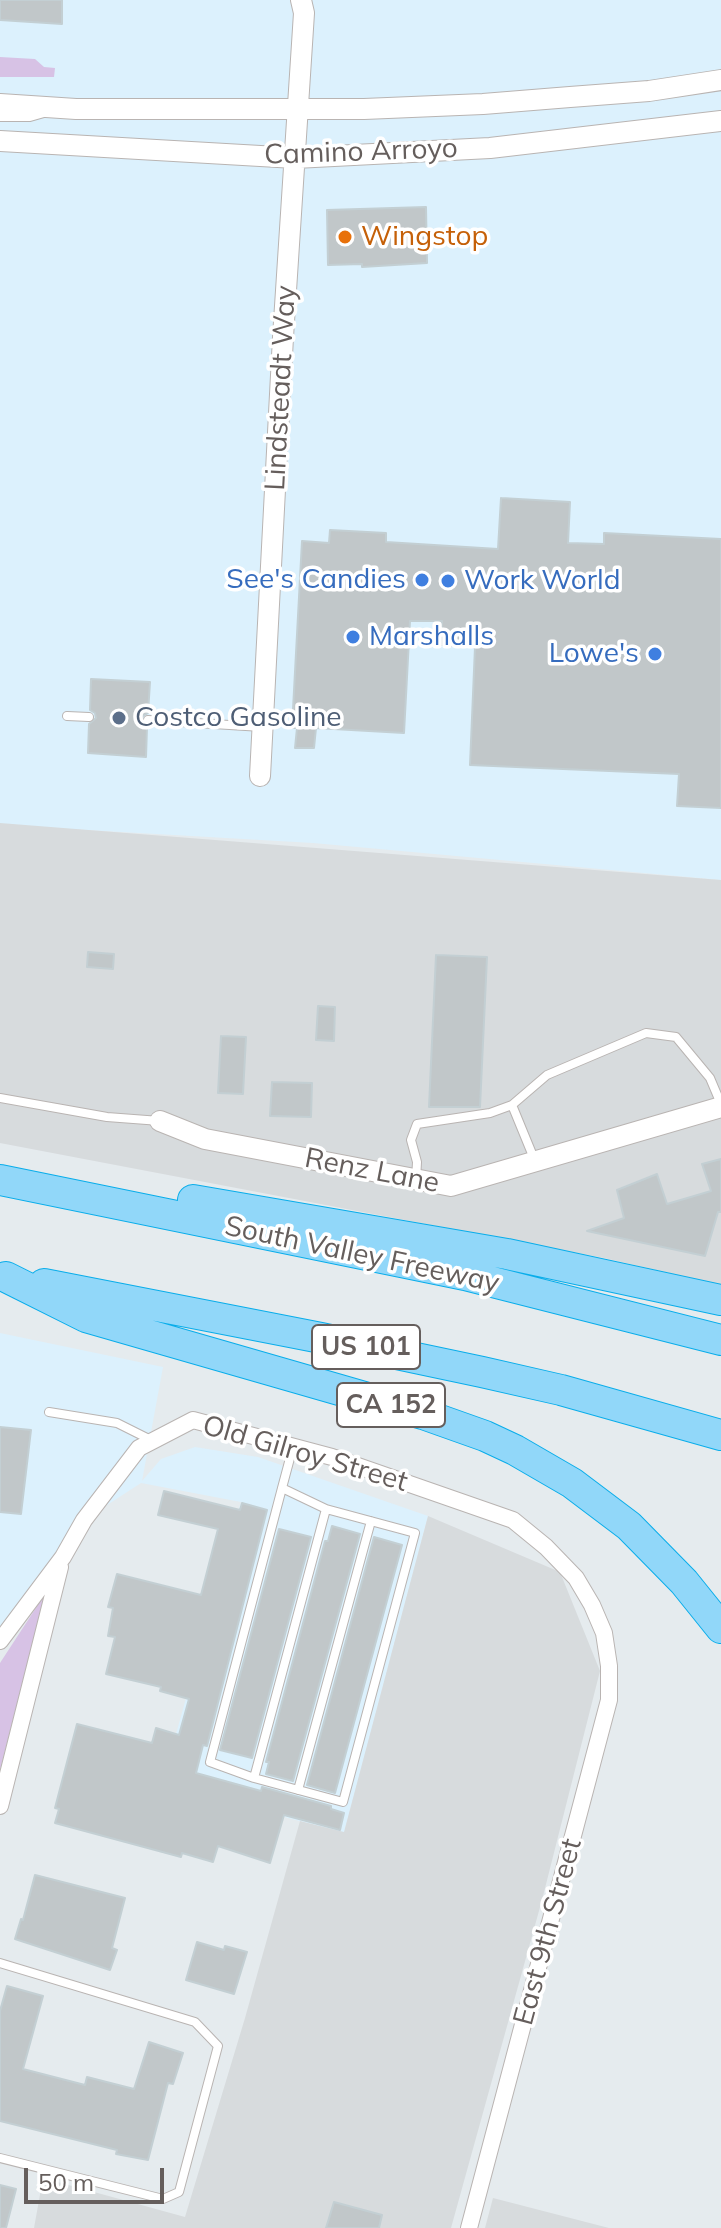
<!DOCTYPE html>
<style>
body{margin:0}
#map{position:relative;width:721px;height:2228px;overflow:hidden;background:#e5ebee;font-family:Mulish,sans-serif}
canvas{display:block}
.scale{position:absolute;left:24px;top:2168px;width:140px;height:36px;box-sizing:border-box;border:4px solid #655e5c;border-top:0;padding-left:10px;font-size:24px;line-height:28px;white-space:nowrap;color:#655e5c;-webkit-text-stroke:6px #fff;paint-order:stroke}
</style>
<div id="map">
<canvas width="721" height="2228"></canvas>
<div class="scale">50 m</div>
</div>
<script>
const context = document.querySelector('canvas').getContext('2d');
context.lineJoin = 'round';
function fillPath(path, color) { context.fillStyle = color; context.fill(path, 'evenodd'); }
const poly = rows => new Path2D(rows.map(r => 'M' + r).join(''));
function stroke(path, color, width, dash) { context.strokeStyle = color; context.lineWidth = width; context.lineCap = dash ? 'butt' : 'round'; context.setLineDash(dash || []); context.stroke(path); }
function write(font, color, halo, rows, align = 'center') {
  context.font = font + ' Mulish,sans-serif'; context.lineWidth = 7; context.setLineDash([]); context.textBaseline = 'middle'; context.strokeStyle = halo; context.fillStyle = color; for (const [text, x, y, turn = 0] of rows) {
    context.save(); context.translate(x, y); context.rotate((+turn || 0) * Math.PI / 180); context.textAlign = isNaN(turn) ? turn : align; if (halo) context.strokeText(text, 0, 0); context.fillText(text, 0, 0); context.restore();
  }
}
fillPath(poly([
 [0,0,721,0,721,880,313,843,0,825],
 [0,1333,163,1367,142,1481,161,1459,195,1447,258,1457,428,1516,344,1833,162,1784,241,1502,141,1483,84,1520,0,1627]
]), '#dcf1fd');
fillPath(poly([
 [0,823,721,880,721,1285,604,1258,0,1143],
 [428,1516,560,1572,600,1671,542,1900,451,2228,34,2228,43,2178,185,2217,245,2018,300,1821,344,1832],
 [493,2198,609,2228,485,2228]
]), '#d7dbdd');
fillPath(poly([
 [0,57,35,59,44,67,55,68,54,77,0,77],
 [45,1594,0,1770,0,1663]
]), '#d7c2e5');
const building = poly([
 [0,0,62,0,62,24,0,20,0,0],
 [426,207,427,263,362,267,362,264,328,265,327,210,426,207],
 [501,498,570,502,568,543,604,544,604,533,721,539,721,808,677,806,679,774,470,765,475,647,441,645,442,621,410,621,404,733,316,728,314,748,295,748,297,728,292,728,302,541,329,543,330,530,386,533,386,542,498,549,501,498],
 [91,679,150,682,148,713,143,716,141,720,147,727,146,757,88,753,89,724,96,718,95,713,90,710,91,679],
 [88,952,114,954,113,969,87,967,88,952],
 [436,955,487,957,480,1107,429,1107,436,955],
 [318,1006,335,1007,334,1041,316,1040,318,1006],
 [221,1036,246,1037,243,1094,218,1093,221,1036],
 [272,1082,312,1083,311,1117,270,1116,272,1082],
 [721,1159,721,1212,718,1212,705,1256,587,1231,624,1218,617,1190,657,1174,667,1204,711,1191,702,1164,721,1159],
 [0,1427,31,1430,21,1514,0,1512,0,1427],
 [164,1491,240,1510,242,1503,267,1510,207,1746,203,1745,196,1773,261,1791,262,1787,331,1806,331,1809,344,1813,340,1830,284,1815,270,1863,218,1846,213,1862,182,1853,181,1857,55,1823,59,1809,55,1808,77,1724,152,1743,156,1728,179,1735,189,1699,160,1691,161,1687,106,1674,115,1637,108,1636,113,1608,108,1607,117,1574,201,1595,218,1529,158,1515,164,1491],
 [332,1526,360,1534,293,1781,266,1774,269,1762,266,1762,325,1541,328,1541,332,1526],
 [279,1529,311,1537,252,1758,220,1750,279,1529],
 [374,1537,402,1545,335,1793,307,1785,374,1537],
 [35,1875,125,1898,112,1948,117,1950,110,1970,15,1939,21,1919,23,1920,35,1875],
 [197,1942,224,1950,225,1946,247,1952,234,1994,186,1980,197,1942],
 [7,1986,43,1996,23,2069,85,2085,87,2077,134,2089,149,2042,183,2053,173,2084,168,2083,148,2160,116,2154,117,2150,0,2121,0,2011,7,1986],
 [0,2185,16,2189,6,2228,0,2228,0,2185],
 [334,2202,382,2215,379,2228,326,2228,334,2202]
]);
fillPath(building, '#c1c7c9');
stroke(building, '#c3cfd3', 2);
const service = poly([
 [0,117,30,117,44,113],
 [67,716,89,717],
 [148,720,262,727],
 [0,1098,107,1117,160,1121],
 [535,1161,512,1105,547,1075,646,1033,676,1037,710,1078,721,1104],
 [416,1180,417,1162,411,1140,417,1124,490,1113,512,1105],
 [49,1412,117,1423,151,1440],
 [282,1488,326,1509,415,1533,343,1802,254,1778,210,1762,282,1488,293,1447],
 [254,1778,326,1509],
 [298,1790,371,1521],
 [0,1963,195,2022,218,2046,179,2192,163,2199,0,2158]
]);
const minor = poly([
 [0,1641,63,1557,84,1520,139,1448,193,1420,332,1457,513,1520,546,1547,576,1578,592,1605,604,1633,609,1666,609,1700,469,2228],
 [0,1806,60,1567]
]);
const tertiary = poly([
 [0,104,76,109,364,109,483,104,570,97,649,91,721,80],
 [0,141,295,158,490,148,721,121],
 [260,776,283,337,304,13,301,0],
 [160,1121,205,1139,451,1186,721,1107]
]);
const motorway = poly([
 [0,1180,465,1275,721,1340],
 [193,1200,507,1254,721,1300],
 [6,1277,86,1317,423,1414,485,1436,515,1450,572,1483,629,1526,684,1582,721,1628],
 [44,1284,321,1338,482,1372,561,1390,721,1435]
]);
stroke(service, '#b9b4b2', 10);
stroke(minor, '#b9b4b2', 18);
stroke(tertiary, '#b9b4b2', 22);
stroke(motorway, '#09adea', 32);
stroke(service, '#fff', 8);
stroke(minor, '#fff', 16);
stroke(tertiary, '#fff', 20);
stroke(motorway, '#91d7f9', 30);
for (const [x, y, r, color] of [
 [345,237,8,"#e8710a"],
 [422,580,8,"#3f7fe0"],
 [448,581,8,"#3f7fe0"],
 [353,637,8,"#3f7fe0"],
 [655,654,8,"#3f7fe0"],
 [119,718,8,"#5c6f8a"]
]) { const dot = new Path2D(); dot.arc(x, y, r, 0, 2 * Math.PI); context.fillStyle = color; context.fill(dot); stroke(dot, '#fff', 3); }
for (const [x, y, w] of [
 [366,1347,108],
 [391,1405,108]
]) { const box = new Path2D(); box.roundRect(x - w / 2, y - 22, w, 44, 6); context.fillStyle = '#fff'; context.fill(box); stroke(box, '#655e5c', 2); }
write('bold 26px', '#655e5c', null, [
 ["US 101",366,1347],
 ["CA 152",391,1405]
]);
write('28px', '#655e5c', '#fff', [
 ["Camino Arroyo",361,152,-2],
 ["Lindsteadt Way",281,388,-87],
 ["Renz Lane",372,1171,11],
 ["South Valley Freeway",362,1255,12],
 ["Old Gilroy Street",305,1454,16],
 ["East 9th Street",548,1932,-75]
]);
write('28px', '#c56008', '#fff', [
 ["Wingstop",361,237]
], 'left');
write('28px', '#366cbe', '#fff', [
 ["See's Candies",406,580],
 ["Work World",464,581,"left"],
 ["Marshalls",369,637,"left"],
 ["Lowe's",639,654]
], 'right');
write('28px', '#4e5e75', '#fff', [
 ["Costco Gasoline",135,718]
], 'left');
</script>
